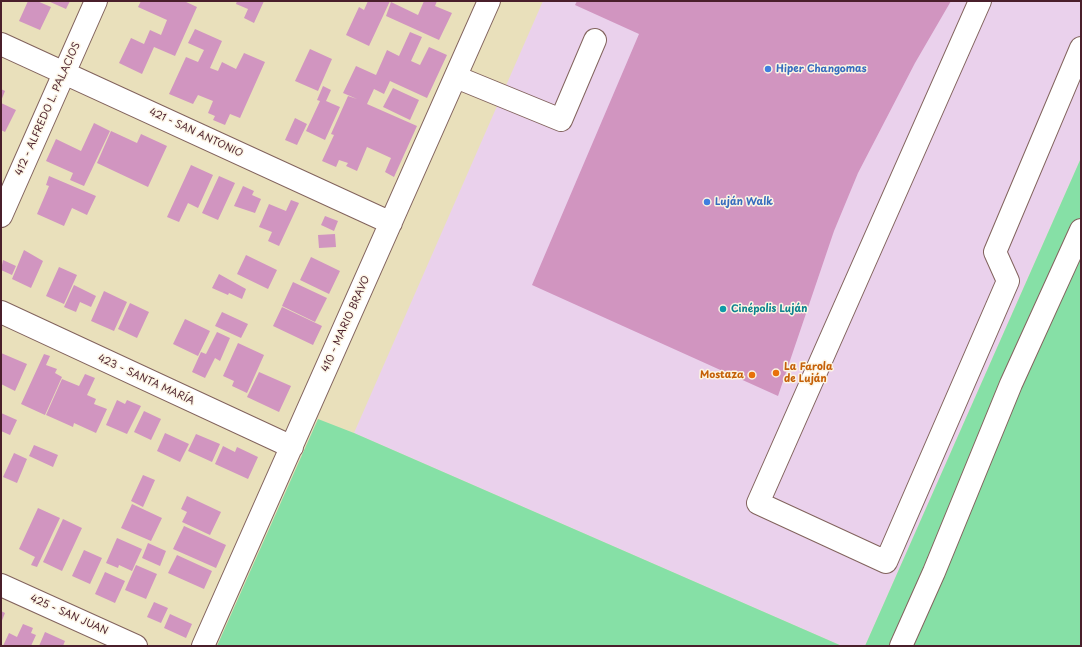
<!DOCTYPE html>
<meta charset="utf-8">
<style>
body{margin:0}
#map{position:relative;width:1082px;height:647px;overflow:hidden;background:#e9e0bb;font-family:"Playpen Sans",sans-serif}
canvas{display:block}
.frame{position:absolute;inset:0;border:2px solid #4a1f2b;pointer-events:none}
</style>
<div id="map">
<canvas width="1082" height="647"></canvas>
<div class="frame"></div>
</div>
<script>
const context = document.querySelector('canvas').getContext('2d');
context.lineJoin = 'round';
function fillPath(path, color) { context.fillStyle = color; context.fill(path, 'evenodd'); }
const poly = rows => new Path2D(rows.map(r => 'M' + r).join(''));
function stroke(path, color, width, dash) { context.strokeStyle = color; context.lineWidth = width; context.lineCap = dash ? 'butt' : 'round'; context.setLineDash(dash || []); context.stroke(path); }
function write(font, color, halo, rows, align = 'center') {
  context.font = font + ' "Playpen Sans",sans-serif'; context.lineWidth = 3; context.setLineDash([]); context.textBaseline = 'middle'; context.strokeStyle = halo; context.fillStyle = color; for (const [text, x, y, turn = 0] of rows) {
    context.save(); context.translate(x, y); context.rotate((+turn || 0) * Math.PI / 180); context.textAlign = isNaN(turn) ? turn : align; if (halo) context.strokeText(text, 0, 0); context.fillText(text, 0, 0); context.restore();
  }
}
fillPath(poly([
 [543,1,1081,1,1081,158,865,646,842,646,354,433]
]), '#ead1ec');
fillPath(poly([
 [1081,158,1081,646,865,646,869,637],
 [318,419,354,433,842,646,217,646]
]), '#86e0a6');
fillPath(poly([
 [28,1,37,1,51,7,40,30,19,21],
 [48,1,70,1,66,9],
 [141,1,184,1,197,7,175,56,154,47,142,74,119,63,131,38,144,44,150,30,161,35,167,20,138,7],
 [237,1,264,1,254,23,244,18,248,9,236,4],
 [368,1,390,1,369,46,346,35,359,7,364,10],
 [424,1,437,1,435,6,452,13,439,40,386,16,391,2,418,15],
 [577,1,951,1,915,63,858,173,834,231,778,396,532,285,639,34,575,5],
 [195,29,222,41,210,68,218,71,222,62,236,69,244,53,265,62,240,118,230,114,225,125,213,120,215,116,208,113,213,101,198,95,193,104,169,94,186,57,198,62,204,50,188,43],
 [410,32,422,37,411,61,420,65,429,47,447,55,427,98,390,81,384,94,374,89,367,104,417,126,394,177,385,172,391,158,367,147,357,171,346,166,348,163,339,160,336,167,322,161,334,135,331,134,348,96,357,99,343,93,356,66,376,75,387,50,399,56],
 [310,49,332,59,318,91,295,81],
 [323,86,331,90,326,101,340,107,325,140,306,131,320,101,317,100],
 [393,88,419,100,410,120,383,107],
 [1,89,5,91,1,101],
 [1,103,16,110,5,132,1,130],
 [295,118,307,124,297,145,285,140],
 [94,123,110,131,84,186,70,180,73,173,46,161,56,139,81,151],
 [111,131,137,143,141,134,167,146,148,187,97,163],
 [191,165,213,175,198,208,188,203,179,222,167,217],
 [49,176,96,196,87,215,72,208,64,226,37,214,49,186,46,185],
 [219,176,235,183,218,220,202,213],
 [243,186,254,191,252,195,261,199,255,213,234,206],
 [291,200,299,203,279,246,268,241,272,232,259,227,269,204,286,211],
 [325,216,338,221,334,231,321,225],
 [335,234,336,247,319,248,318,235],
 [24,250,43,261,31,288,12,279],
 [246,255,277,270,268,289,237,274],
 [311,257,340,271,329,294,300,280],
 [3,260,16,266,12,275,1,270],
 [59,267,77,275,64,304,46,296],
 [219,274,246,289,242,299,229,293,228,295,212,288],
 [293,282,327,298,315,322,282,306],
 [74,285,96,296,91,307,80,302,76,312,64,307],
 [104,291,127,302,114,331,91,321],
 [130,303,149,312,137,338,118,329],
 [282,307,322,326,313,345,273,326],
 [222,312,248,324,241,338,215,326],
 [185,319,210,331,198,356,173,344],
 [217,332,230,338,220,361,215,358,205,378,192,372,201,352,206,354],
 [238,343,264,355,247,393,232,386,234,381,223,376],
 [1,353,27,364,15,391,1,384],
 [44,354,50,356,46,365,57,369,55,373,62,377,45,415,21,404],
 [259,372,291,386,279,412,247,397],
 [85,374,95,378,87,395,96,399,94,404,107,409,96,433,74,423,73,427,46,415,62,379,79,386],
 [117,400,125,404,127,400,141,406,127,434,106,425],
 [144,411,161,419,151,440,134,432],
 [1,413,17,420,10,435,1,431],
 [165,433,189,444,180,462,157,451],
 [196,434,220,444,212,462,188,451],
 [34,445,58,455,53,467,29,456],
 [223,446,235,452,237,447,258,457,248,479,215,464],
 [14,453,27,459,17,483,3,477],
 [143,475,155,480,143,507,131,501],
 [187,496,221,512,210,535,182,522,187,512,181,509],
 [132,504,162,518,151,541,121,528],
 [38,508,60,518,37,567,31,565,35,557,19,549],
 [63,519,82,528,62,571,43,562],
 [184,526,226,545,216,568,173,549],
 [117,538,142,549,132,571,119,565,118,568,106,563],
 [148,543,166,551,160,566,142,558],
 [84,550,102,558,90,584,72,576],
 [177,555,212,571,204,589,168,573],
 [136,565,157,574,146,599,125,590],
 [105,572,125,581,115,603,95,594],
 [154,602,168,608,161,623,147,617],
 [1,611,5,613,1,623],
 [170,614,192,624,186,638,164,628],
 [23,624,33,628,31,633,36,635,31,646,3,646,9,633,17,637],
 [45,632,65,641,63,646,39,646]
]), '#d195c0');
const minor = poly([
 [980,1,758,503,886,562,1008,281,995,252,1081,48],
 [1,44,391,223],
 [456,77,561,120,595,40],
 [1,216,96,1],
 [1,312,292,447],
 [1,585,136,646],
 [203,646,489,1],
 [901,646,934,572,1011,384,1081,230]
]);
stroke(minor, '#82635d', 24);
stroke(minor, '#fff', 22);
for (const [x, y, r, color] of [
 [768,69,4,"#3f7fe0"],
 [707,202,4,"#3f7fe0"],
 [723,309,4,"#0f9aa8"],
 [776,373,4,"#e8710a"],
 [752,375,4,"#e8710a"]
]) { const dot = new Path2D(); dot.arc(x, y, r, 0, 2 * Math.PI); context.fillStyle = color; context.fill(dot); stroke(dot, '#fcf5e5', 1.5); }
write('bold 10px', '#366cbe', '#fcf5e5', [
 ["Hiper Changomas",776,69],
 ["Luján Walk",715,202]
], 'left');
write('10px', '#4a1f2b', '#fcf5e5', [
 ["412 - ALFREDO L. PALACIOS",48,109,-66],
 ["421 - SAN ANTONIO",196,133,25],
 ["410 - MARIO BRAVO",346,324,-66],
 ["423 - SANTA MARÍA",146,380,25],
 ["425 - SAN JUAN",69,615,24]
]);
write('bold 10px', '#0d838f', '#fcf5e5', [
 ["Cinépolis Luján",731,309]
], 'left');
write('bold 10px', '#c56008', '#fcf5e5', [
 ["La Farola",784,367],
 ["de Luján",784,379],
 ["Mostaza",744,375,"right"]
], 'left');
</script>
